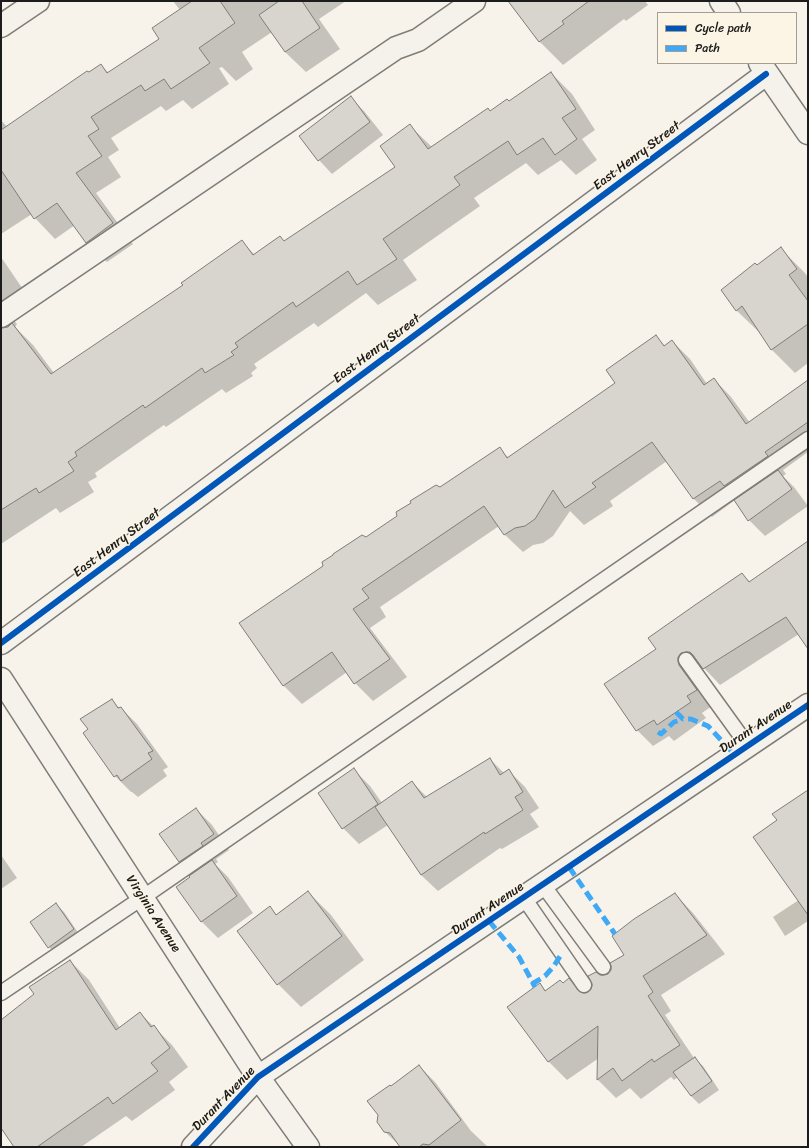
<!DOCTYPE html>
<style>
body{margin:0}
#map{position:relative;width:809px;height:1148px;overflow:hidden;background:#f7f3ea;font-family:Sriracha,sans-serif}
canvas{display:block}
.frame{position:absolute;inset:0;border:2px solid #1c1c1c;pointer-events:none}
.legend{position:absolute;left:657px;top:12px;width:140px;height:52px;box-sizing:border-box;background:#fcf5e5;border:1px solid #a29e95;margin:0;padding:5px 7px;list-style:none;font-size:12px;color:#1c1c1c}
.legend li{display:flex;align-items:center;gap:8px;height:20px}
.legend b{width:20px;border:1px solid #a29e95}
</style>
<div id="map">
<canvas width="809" height="1148"></canvas>
<div class="frame"></div>
<ul class="legend">
<li><b style="height:5px;background:#0057b8"></b>Cycle path</li>
<li><b style="height:5px;background:#3fa9f5"></b>Path</li>
</ul>
</div>
<script>
const context = document.querySelector('canvas').getContext('2d');
context.lineJoin = 'round';
function fillPath(path, color) { context.fillStyle = color; context.fill(path, 'evenodd'); }
const poly = rows => new Path2D(rows.map(r => 'M' + r).join(''));
function stroke(path, color, width, dash) { context.strokeStyle = color; context.lineWidth = width; context.lineCap = dash ? 'butt' : 'round'; context.setLineDash(dash || []); context.stroke(path); }
function write(font, color, halo, rows, align = 'center') {
  context.font = font + ' Sriracha,sans-serif'; context.lineWidth = 3; context.setLineDash([]); context.textBaseline = 'middle'; context.strokeStyle = halo; context.fillStyle = color; for (const [text, x, y, turn = 0] of rows) {
    context.save(); context.translate(x, y); context.rotate((+turn || 0) * Math.PI / 180); context.textAlign = isNaN(turn) ? turn : align; if (halo) context.strokeText(text, 0, 0); context.fillText(text, 0, 0); context.restore();
  }
}
fillPath(poly([
 [808,894,808,921,785,936,773,917]
]), '#c5c1b7');
fillPath(poly([
 [173,1,346,1,319,19,340,49,306,72,285,52,272,32,242,52,253,69,236,81,222,67,219,68,229,84,192,109,183,100,166,111,161,106,111,138,119,150,108,157,121,177,96,193,133,244,107,262,87,242,75,225,55,239,35,218,32,214,1,234,1,120,7,127,101,66,109,73,160,39,180,10],
 [518,1,645,1,648,5,626,21,624,19,563,65,540,42,512,5],
 [551,73,572,94,595,130,582,139,597,160,576,175,561,160,538,175,526,163,474,198,480,206,403,260,417,280,378,305,366,293,318,327,314,323,254,364,257,368,251,373,253,376,226,393,222,389,166,427,164,425,95,473,97,477,88,482,94,492,60,513,56,508,1,544,1,257,33,304,12,318,17,324,15,327,33,345,54,373,184,286,242,242,255,255,284,242,396,167,410,126,432,147,509,102],
 [351,98,364,111,383,135,332,174,319,160,301,137],
 [781,249,804,272,808,277,808,363,795,373,772,350,760,333,736,310,757,266],
 [656,337,665,346,672,341,690,359,707,384,714,379,731,397,750,423,808,385,808,452,783,470,786,474,783,476,794,487,808,506,765,536,749,520,735,500,712,517,694,499,667,461,610,501,613,506,584,525,570,511,553,536,543,543,533,545,523,552,505,535,499,526,380,607,386,617,370,628,407,677,373,701,355,683,347,672,302,704,284,686,240,623,499,449,509,458,616,383],
 [808,543,808,644,799,634,720,685,703,667,698,669,712,706,702,713,706,718,674,741,669,736,653,746,637,730,658,650,742,574,750,582],
 [112,700,120,709,121,708,137,724,168,767,163,770,167,776,138,797,132,792,131,792,115,776,89,729],
 [490,759,504,773,509,771,525,787,539,808,530,814,539,827,502,849,500,848,438,891,421,875,388,825,359,844,343,828,354,770,370,786,382,803,412,782,427,797],
 [196,809,212,825,229,850,216,859,218,862,215,864,228,877,253,913,218,938,202,922,177,887,191,878,193,875,180,862,160,834],
 [1,855,17,878,1,889],
 [308,892,331,915,364,960,301,1007,278,984,238,931,270,908,277,915],
 [675,894,693,913,725,954,661,995,671,1011,665,1015,694,1058,703,1066,719,1090,699,1104,691,1096,678,1077,674,1080,671,1077,641,1099,630,1088,616,1098,598,1080,599,1058,567,1080,549,1062,509,1007,540,984,547,992,563,984,569,980,584,994,589,993,600,976,608,975],
 [56,904,64,912,81,937,57,955,49,947],
 [70,961,89,980,120,1028,140,1013,172,1045,188,1067,169,1082,175,1090,132,1121,126,1116,81,1147,16,1147,1,1126,1,1021,35,994],
 [419,1066,435,1082,471,1131,488,1147,401,1147,384,1131,391,1087]
]), '#0003');
const building = poly([
 [192,1,220,1,235,23,199,48,210,63,171,89,164,79,145,91,141,85,91,117,99,129,88,136,102,156,76,173,113,223,86,243,57,203,34,219,1,170,1,130,87,71,89,72,101,64,107,73,159,39,152,28,192,1],
 [279,1,302,1,320,28,285,52,259,15,279,1],
 [508,1,589,1,562,21,564,24,539,42,508,1],
 [551,72,576,109,562,118,577,139,555,155,543,138,517,155,508,141,454,177,460,185,383,239,397,259,357,285,348,271,296,307,293,302,235,343,238,347,231,352,234,355,205,373,202,368,145,408,143,405,75,452,77,456,68,462,74,471,39,493,36,488,1,510,1,328,8,327,12,323,51,374,183,285,181,283,242,240,253,255,280,236,284,241,395,167,380,146,410,124,428,149,488,108,490,111,507,99,509,101,551,72],
 [351,96,370,122,318,161,299,136,351,96],
 [781,247,797,269,789,275,808,301,808,324,771,350,742,306,736,311,721,290,755,263,757,265,781,247],
 [656,335,664,346,672,340,704,385,714,378,746,424,808,380,808,422,765,452,768,456,724,486,720,481,693,499,652,442,592,483,596,487,565,508,553,490,535,519,525,526,515,528,504,535,484,506,362,589,369,598,353,609,390,659,354,684,332,652,283,686,239,623,323,566,322,562,333,555,333,554,362,535,366,537,397,516,396,512,411,503,410,501,436,485,440,487,500,447,507,458,615,383,606,370,656,335],
 [778,470,792,489,748,521,734,500,778,470],
 [808,541,808,649,786,617,703,669,693,655,690,652,686,652,681,653,678,657,678,661,679,665,697,690,687,696,691,702,657,725,654,720,636,731,604,684,656,649,648,638,695,605,742,573,749,582,808,541],
 [112,699,118,708,121,707,153,751,148,753,152,759,121,781,117,775,114,777,83,733,88,729,80,719,112,699],
 [490,758,500,775,509,769,523,792,515,797,523,810,485,834,484,832,421,875,375,807,412,781,424,798,490,758],
 [354,768,378,804,342,829,318,793,354,768],
 [808,790,808,915,753,837,777,820,772,814,808,790],
 [196,808,214,834,201,843,203,846,179,862,159,834,196,808],
 [212,860,237,896,201,922,176,887,190,877,189,876,212,860],
 [308,891,342,936,277,985,237,931,270,906,276,915,308,891],
 [675,893,707,935,643,976,653,992,648,996,680,1045,654,1062,652,1059,622,1081,613,1068,597,1080,598,1026,548,1062,507,1007,540,983,545,991,560,980,563,983,569,978,580,992,584,993,588,992,591,989,592,985,588,976,596,972,600,975,604,975,608,974,611,970,611,966,610,963,624,955,612,936,634,919,675,893],
 [56,903,74,929,48,948,30,922,56,903],
 [70,960,116,1030,140,1012,151,1027,154,1025,170,1048,151,1063,158,1071,113,1104,108,1097,37,1147,14,1147,1,1128,1,1020,34,994,29,987,70,960],
 [695,1057,712,1081,691,1096,673,1072,695,1057],
 [419,1065,461,1120,429,1145,423,1144,419,1147,400,1147,390,1133,384,1132,377,1122,378,1115,367,1101,390,1085,391,1086,419,1065]
]);
fillPath(building, '#d8d5cf');
stroke(building, '#7f7d79', 1);
const lane = poly([
 [686,660,748,746],
 [543,885,603,967],
 [524,898,584,985],
 [1,993,142,898,808,439]
]);
const street = poly([
 [1,26,38,1],
 [1,316,396,48,418,40,474,1],
 [1,643,766,74],
 [193,1147,258,1077,808,705]
]);
const secondary = poly([
 [721,1,729,13],
 [760,63,808,133],
 [1,679,258,1077,308,1147]
]);
stroke(lane, '#7f7d79', 17);
stroke(street, '#7f7d79', 25);
stroke(secondary, '#7f7d79', 25);
stroke(lane, '#f5f2ec', 14);
stroke(street, '#f5f2ec', 22);
stroke(secondary, '#f5f2ec', 22);
stroke(poly([
 [676,712,683,719,691,719,708,726,735,755],
 [658,732,661,734,674,722,683,719],
 [569,867,615,934],
 [489,921,519,957,535,987],
 [532,984,545,976,554,966,562,953]
]), '#3fa9f5', 5, [10, 5]);
stroke(poly([
 [1,643,766,74],
 [193,1147,258,1077,808,705]
]), '#0057b8', 6);
write('13px', '#1c1c1c', '#fcf5e5', [
 ["East Henry Street",637,156,-37],
 ["East Henry Street",377,349,-37],
 ["East Henry Street",117,543,-37],
 ["Durant Avenue",756,727,-34],
 ["Durant Avenue",488,909,-34],
 ["Virginia Avenue",153,914,57],
 ["Durant Avenue",224,1099,-46]
]);
</script>
